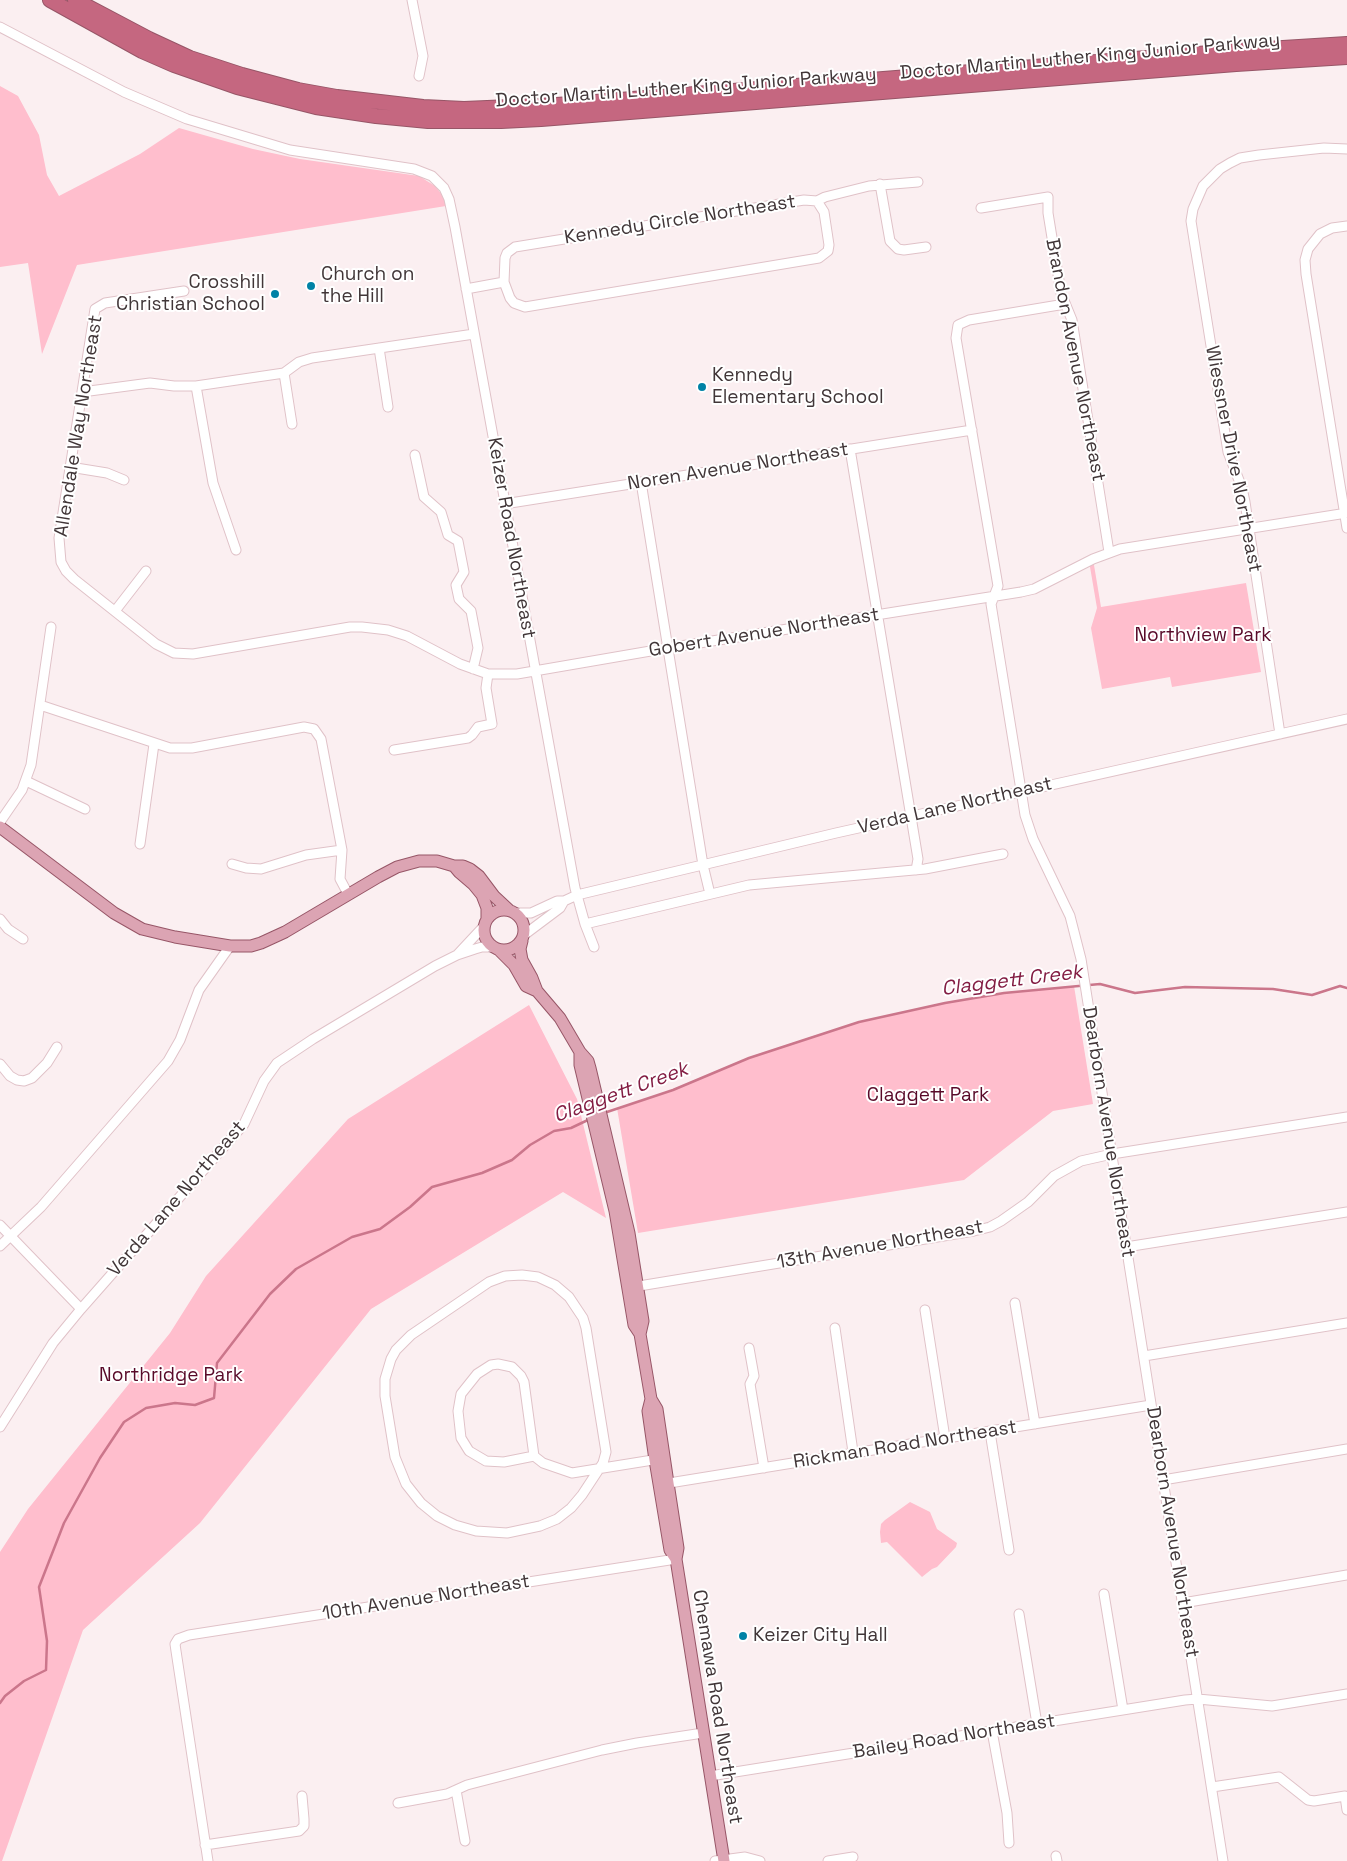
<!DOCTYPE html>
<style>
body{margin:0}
canvas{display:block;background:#fbeff1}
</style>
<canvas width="1347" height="1861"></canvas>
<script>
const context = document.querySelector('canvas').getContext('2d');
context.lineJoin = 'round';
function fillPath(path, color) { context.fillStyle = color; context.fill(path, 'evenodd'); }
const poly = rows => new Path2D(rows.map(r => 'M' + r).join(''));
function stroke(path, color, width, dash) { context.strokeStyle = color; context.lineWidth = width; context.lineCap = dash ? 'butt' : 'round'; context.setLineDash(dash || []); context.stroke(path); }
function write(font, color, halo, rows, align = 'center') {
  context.font = font + ' "Space Grotesk",sans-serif'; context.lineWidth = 4; context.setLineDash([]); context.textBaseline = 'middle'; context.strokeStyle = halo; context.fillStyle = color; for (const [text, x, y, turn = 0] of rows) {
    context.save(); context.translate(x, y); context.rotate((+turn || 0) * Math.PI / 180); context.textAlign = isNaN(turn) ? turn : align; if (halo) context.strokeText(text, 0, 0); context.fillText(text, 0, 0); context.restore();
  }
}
fillPath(poly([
 [0,86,18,96,39,135,47,175,59,196,140,154,179,128,253,149,300,159,419,176,435,186,443,196,446,206,77,265,42,354,28,263,0,267],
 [1093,559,1101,607,1246,583,1261,672,1172,687,1170,677,1102,689,1091,628,1097,608,1089,561],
 [1074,986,1093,1104,1053,1111,964,1180,638,1233,617,1108,673,1090,749,1058,792,1043,859,1022,945,1003,1004,993],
 [529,1005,577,1099,606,1218,563,1192,371,1309,200,1523,83,1630,2,1861,0,1861,0,1552,28,1509,170,1333,206,1276,348,1119],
 [910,1502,930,1512,937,1529,957,1543,956,1547,937,1567,932,1569,922,1577,887,1542,881,1543,880,1532,881,1524,885,1520]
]), '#ffbecd');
stroke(poly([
 [604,1113,673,1090,749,1058,859,1022,945,1003,1004,993,1100,984,1135,993,1185,987,1273,989,1312,995,1340,986,1347,988],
 [0,1703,5,1696,24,1681,46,1670,47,1641,39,1587,64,1523,100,1458,124,1422,146,1408,175,1403,195,1405,214,1398,217,1363,270,1294,296,1269,352,1237,380,1229,410,1207,432,1187,482,1173,512,1160,530,1145,554,1131,571,1128,590,1119]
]), '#cb768b', 2.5);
const minor = poly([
 [412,0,423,56,419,76],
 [0,27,124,92,187,119,290,150,414,169,432,176,444,188,449,199,455,227,575,888,585,924,594,947],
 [880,184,890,241,898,249,904,250,926,247],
 [804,200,817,201,824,212,829,245,828,251,819,258,525,307,514,303,510,298,504,282,505,258,507,253,515,247,804,200],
 [817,201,825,197,869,186,918,182],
 [981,208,1048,197,1048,213,1061,293,1072,320,1109,552],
 [1347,226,1332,228,1320,234,1308,249,1305,260,1306,274,1347,528],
 [466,289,504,282],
 [184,291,105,303,95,309,59,538,61,562,66,571,74,579,156,644,174,653,193,654,350,627,362,627,388,630,407,636,460,664,488,674,517,674,668,648,1021,592,1034,589,1093,559,1120,549,1347,513],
 [1065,304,969,320,958,325,956,338,998,586,991,604,1025,815,1033,839,1070,916,1081,959,1223,1861],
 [379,348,388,407],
 [284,373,292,424],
 [196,386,213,483,236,550],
 [82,392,150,383,174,386,196,386,284,373,299,362,312,358,474,334],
 [850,449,918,859,916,870],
 [415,455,424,497,441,512,448,535,458,541,464,572,456,585,459,599,471,611,478,648,473,669],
 [70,467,107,473,124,480],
 [641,482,703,865,710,894],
 [504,504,972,430],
 [115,611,146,571],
 [40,705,170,748,192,748,304,727,314,729,321,739,342,850,340,879,348,894],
 [1280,734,1245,502,1242,488,1228,452,1191,221,1193,209,1203,186,1220,169,1230,163,1240,158,1259,155,1324,148,1347,149],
 [394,750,468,738,472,735,478,727,492,724,486,688,488,674],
 [26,781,85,809],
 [0,822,22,790,31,765,51,627],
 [140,844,154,744],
 [232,864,246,868,261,869,306,855,342,850],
 [515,913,531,913,557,901,564,901,577,895,836,833,1347,719],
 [0,919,8,929,23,939],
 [585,924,749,885,925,869,1003,854],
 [524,935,560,908,564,901],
 [457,955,485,925],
 [0,1064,10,1076,17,1080,24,1081,32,1078,47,1063,57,1047],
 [0,1225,81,1309],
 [0,1246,41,1207,168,1061,180,1040,199,990,230,946],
 [1126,1247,1347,1212],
 [522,1275,538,1277,555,1285,569,1297,583,1318,586,1328,606,1452,603,1463,582,1495,571,1508,557,1519,540,1526,507,1533,476,1531,455,1525,437,1516,421,1503,406,1484,395,1457,385,1396,385,1379,391,1359,396,1350,411,1335,489,1282,505,1276,522,1275],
 [633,1287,974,1231,990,1227,1001,1221,1028,1202,1054,1176,1081,1161,1112,1154,1347,1117],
 [1015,1303,1035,1424],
 [925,1310,945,1438],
 [835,1328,853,1452],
 [749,1348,754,1376,750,1384,764,1468],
 [1144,1356,1347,1323],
 [498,1364,512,1367,521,1376,524,1382,534,1456,504,1462,486,1461,469,1451,461,1438,458,1411,461,1394,477,1374,491,1365,498,1364],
 [0,1427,53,1343,81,1309,244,1124,264,1081,277,1063,313,1039,435,966,457,955,475,949,482,947,493,947],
 [990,1432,1009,1550],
 [534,1456,543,1463,572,1473,659,1459],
 [1163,1480,1347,1449],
 [663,1484,1151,1405],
 [1104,1594,1123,1710],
 [1183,1603,1347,1575],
 [1019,1614,1037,1724],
 [992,1731,1007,1813,1009,1843],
 [710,1776,1185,1700,1198,1699,1272,1706,1347,1694],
 [1212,1787,1279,1777,1308,1800,1314,1801,1345,1796,1347,1810],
 [456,1790,465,1841],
 [398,1803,447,1794,467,1785,602,1750,637,1743,703,1733],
 [205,1845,299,1831,304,1826,304,1819,302,1796],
 [1056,1856,1057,1861],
 [208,1861,176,1651,175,1644,178,1639,189,1635,676,1559],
 [715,1861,745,1857,760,1861],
 [828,1861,853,1857]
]);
const major = poly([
 [0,827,114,913,142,929,175,937,230,946,251,946,261,943,285,932,378,877,397,867,419,861,437,861,454,866,463,866,470,869,479,876,494,896,509,910],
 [454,866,459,872,473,884,482,895,487,908,487,919],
 '484 930a20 20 0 1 1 40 0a20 20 0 1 1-40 0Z',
 [522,941,520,949,522,960,532,978,537,991],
 [499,950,514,965,526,986,537,991,560,1018,580,1052,588,1061,590,1068,629,1233,643,1321,640,1334,651,1399,657,1409,668,1483,678,1548,676,1559,724,1861],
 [580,1052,580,1065,615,1211,634,1325,640,1334],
 [651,1399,648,1411,655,1460,670,1550,676,1559]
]);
const highway = poly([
 [50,0,142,51,174,65,237,87,316,107,376,116,428,121,501,121,541,119,1236,64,1347,57],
 [75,0,149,39,190,58,242,75,298,90,337,97,423,107,464,109,557,105,1235,51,1347,44]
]);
stroke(minor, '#e0c2c8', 11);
stroke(major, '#975667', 13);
stroke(highway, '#975667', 16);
stroke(minor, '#fff', 9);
stroke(major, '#dca4b3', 11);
stroke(highway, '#c56780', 14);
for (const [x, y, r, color] of [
 [311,286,5,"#0082a6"],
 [275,294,5,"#0082a6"],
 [702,387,5,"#0082a6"],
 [743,1636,5,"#0082a6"]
]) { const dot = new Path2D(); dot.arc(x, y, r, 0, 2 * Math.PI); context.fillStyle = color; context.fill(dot); stroke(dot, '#fff', 2); }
write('19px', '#413638', '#fff', [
 ["Doctor Martin Luther King Junior Parkway",1090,57,-5],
 ["Doctor Martin Luther King Junior Parkway",686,88,-4],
 ["Kennedy Circle Northeast",680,220,-9],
 ["Brandon Avenue Northeast",1075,360,79],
 ["Allendale Way Northeast",79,426,-81],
 ["Wiessner Drive Northeast",1233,459,79],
 ["Noren Avenue Northeast",738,467,-9],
 ["Keizer Road Northeast",511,538,80],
 ["Gobert Avenue Northeast",764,633,-9],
 ["Verda Lane Northeast",955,806,-13],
 ["Dearborn Avenue Northeast",1108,1132,81],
 ["Verda Lane Northeast",177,1199,-49],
 ["13th Avenue Northeast",880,1245,-10],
 ["Rickman Road Northeast",905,1445,-9],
 ["Dearborn Avenue Northeast",1172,1532,81],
 ["10th Avenue Northeast",426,1598,-9],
 ["Chemawa Road Northeast",717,1707,81],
 ["Bailey Road Northeast",954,1737,-9]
]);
write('19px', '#413638', '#fff', [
 ["Church on",321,275],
 ["the Hill",321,297],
 ["Crosshill",265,283,"right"],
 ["Christian School",265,305,"right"],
 ["Kennedy",712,376],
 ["Elementary School",712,398],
 ["Keizer City Hall",753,1636]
], 'left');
write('19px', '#590a29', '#fff', [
 ["Northview Park",1203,636],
 ["Claggett Park",928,1096],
 ["Northridge Park",171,1376]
]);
write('italic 20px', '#831d43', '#fff', [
 ["Claggett Creek",1012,981,-7],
 ["Claggett Creek",621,1093,-20]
]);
</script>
